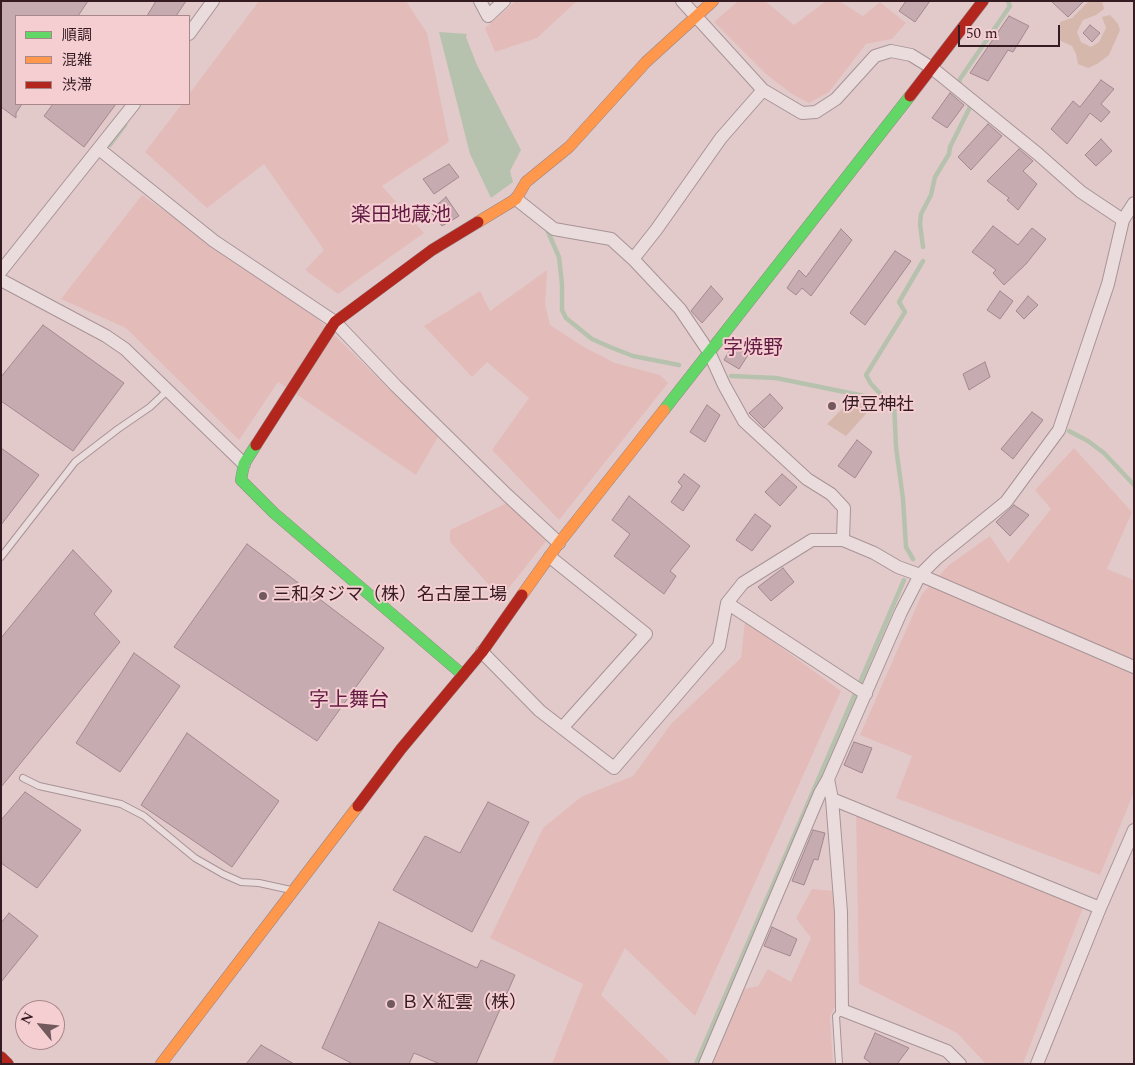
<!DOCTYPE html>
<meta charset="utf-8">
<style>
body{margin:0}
#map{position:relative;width:1135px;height:1065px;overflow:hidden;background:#e2cacb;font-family:Spectral,"Noto Sans JP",serif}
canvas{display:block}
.frame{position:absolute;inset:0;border:2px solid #351c23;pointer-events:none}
.legend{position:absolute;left:15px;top:15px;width:175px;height:90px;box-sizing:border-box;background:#f5ced1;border:1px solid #a8878b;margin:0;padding:6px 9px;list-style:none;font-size:15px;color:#351c23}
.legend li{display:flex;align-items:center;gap:10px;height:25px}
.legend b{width:25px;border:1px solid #a8878b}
.north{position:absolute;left:15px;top:1000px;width:50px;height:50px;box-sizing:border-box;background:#f5ced1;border:1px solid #a8878b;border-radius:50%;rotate:298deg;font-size:14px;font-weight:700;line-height:20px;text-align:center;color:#351c23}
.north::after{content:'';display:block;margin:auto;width:18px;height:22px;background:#72595e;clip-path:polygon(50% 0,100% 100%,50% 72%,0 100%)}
.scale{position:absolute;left:958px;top:25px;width:102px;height:22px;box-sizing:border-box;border:2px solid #351c23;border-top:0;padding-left:6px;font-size:15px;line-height:18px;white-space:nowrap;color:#351c23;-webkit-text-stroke:4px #f5ced1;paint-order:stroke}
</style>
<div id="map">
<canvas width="1135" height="1065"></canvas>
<div class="frame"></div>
<ul class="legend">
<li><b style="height:6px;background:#63d668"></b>順調</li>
<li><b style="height:6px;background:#ff974d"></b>混雑</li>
<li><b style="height:6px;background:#b3261e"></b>渋滞</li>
</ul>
<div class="north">N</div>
<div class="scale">50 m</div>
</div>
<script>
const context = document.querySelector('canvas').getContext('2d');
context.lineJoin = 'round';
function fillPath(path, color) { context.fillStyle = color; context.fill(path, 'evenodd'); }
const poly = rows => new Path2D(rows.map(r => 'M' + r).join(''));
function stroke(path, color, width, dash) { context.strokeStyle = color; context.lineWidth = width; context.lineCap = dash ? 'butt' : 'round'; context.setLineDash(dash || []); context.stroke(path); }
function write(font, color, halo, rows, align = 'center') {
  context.font = font + ' Spectral,"Noto Sans JP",serif'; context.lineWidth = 4; context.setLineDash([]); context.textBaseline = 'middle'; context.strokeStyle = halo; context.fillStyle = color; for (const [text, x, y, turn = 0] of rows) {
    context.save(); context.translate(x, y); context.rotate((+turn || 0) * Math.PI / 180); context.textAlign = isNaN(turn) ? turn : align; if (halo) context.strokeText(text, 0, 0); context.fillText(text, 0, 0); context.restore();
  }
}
fillPath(poly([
 [259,1,406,1,427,33,449,142,382,186,424,233,338,294,305,270,324,250,264,164,207,208,145,152,182,104,189,104,189,94],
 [516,1,577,1,537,38,495,52,485,28],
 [738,1,765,1,794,25,826,1,839,1,863,16,880,2,906,23,892,39,866,44,829,92,809,103,792,94,766,74,714,22],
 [142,195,315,316,438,437,416,475,278,382,239,440,126,328,61,299],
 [547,270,545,304,550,325,584,347,615,363,660,375,668,383,559,520,492,450,529,398,487,362,472,377,424,326,480,291,490,311],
 [1074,448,1132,512,1107,569,1134,580,1134,792,1100,875,896,798,912,756,860,735,922,594,949,565,990,536,1008,563,1051,509,1035,490],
 [509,502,546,541,501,598,450,542,450,530],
 [745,621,841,691,695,1016,625,948,601,995,672,1064,552,1064,583,984,490,938,543,828,581,797,633,776,671,724,741,658],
 [856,810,1084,905,1023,1064,986,1064,957,1033,859,984],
 [812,889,834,891,836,1004,830,1016,833,1064,712,1064,744,989,758,986,768,969,791,982,811,938,796,918]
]), '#e3bcba');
fillPath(poly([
 [1089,1,1102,1,1104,9,1096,15,1083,20,1077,32,1081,42,1091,47,1099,42,1106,28,1102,17,1110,15,1118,24,1120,30,1109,55,1097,64,1088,68,1078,64,1076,54,1072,46,1059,40,1060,22,1072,18],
 [852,399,873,406,846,436,827,424]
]), '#d5b7ac');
fillPath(poly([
 [439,32,467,34,466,37,477,65,521,150,510,171,513,182,491,198,470,154]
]), '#b7c2ae');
stroke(poly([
 [961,86,959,84,960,79,1010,6,1008,1],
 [110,145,125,125],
 [548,232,559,257,562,284,562,310,566,318,592,339,610,347,633,356,679,365],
 [923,247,920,224,921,214,931,195,935,177,949,154,950,147,970,107],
 [731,376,776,378,894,402,896,447,903,499,906,547,913,559],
 [886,400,871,384,866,375,905,312,899,302,923,261],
 [1069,431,1088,441,1104,453,1134,485],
 [696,1064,904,580]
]), '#b7c2ae', 4.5);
const building = poly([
 [1,1,88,1,78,16,16,16,16,104,22,104,16,113,16,118,1,107,1,1],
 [156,1,186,1,176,16,147,16,156,1],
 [906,1,930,1,915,22,899,11,906,1],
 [1051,1,1084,1,1068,17,1051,1],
 [1009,16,1029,26,1013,52,1008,50,988,81,970,73,1009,16],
 [1090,25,1100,33,1092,42,1083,33,1090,25],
 [1101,80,1114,89,1101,104,1110,112,1101,122,1090,113,1067,144,1051,129,1073,101,1080,107,1101,80],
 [950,93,964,105,947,128,932,118,950,93],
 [53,104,116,104,84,147,44,116,53,104],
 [988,124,1002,136,971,170,958,157,988,124],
 [1101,139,1112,151,1096,166,1085,155,1101,139],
 [1019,149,1033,161,1023,171,1037,184,1018,210,1007,200,1009,198,987,181,1019,149],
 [449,164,459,177,434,194,423,179,449,164],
 [446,197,459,216,442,226,430,211,446,197],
 [993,226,1018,245,1032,228,1046,239,1026,264,1004,285,993,273,996,270,972,252,993,226],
 [841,229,852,240,811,296,802,288,796,295,787,288,799,270,806,277,841,229],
 [895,251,911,261,865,325,850,313,895,251],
 [711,286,723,299,702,323,691,311,711,286],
 [1000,291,1013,301,1000,319,987,310,1000,291],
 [1028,296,1038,305,1024,319,1016,311,1028,296],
 [43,325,124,383,73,451,1,401,1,377,43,325],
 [733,344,748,355,739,369,724,360,733,344],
 [985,362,990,377,969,390,963,374,985,362],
 [770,394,783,408,764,428,749,413,770,394],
 [707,405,720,415,705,442,690,432,707,405],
 [1032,412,1043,420,1013,459,1001,449,1032,412],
 [857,440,872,452,855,478,838,466,857,440],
 [1,448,39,475,1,525,1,448],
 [684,474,700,486,683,511,671,502,682,486,678,482,684,474],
 [782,474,797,487,780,506,765,492,782,474],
 [629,496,690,546,670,571,676,576,664,594,614,556,630,534,612,520,629,496],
 [1014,505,1029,515,1010,536,996,522,1014,505],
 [755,514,771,526,752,551,736,540,755,514],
 [247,544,384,648,317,741,174,647,247,544],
 [73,550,112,591,94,614,120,642,1,787,1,638,73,550],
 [783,568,794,582,771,601,758,587,783,568],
 [134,653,180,686,120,772,76,743,134,653],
 [187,733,279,801,232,867,141,805,187,733],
 [854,742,872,748,862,773,844,765,854,742],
 [25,792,81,830,37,888,1,863,1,820,25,792],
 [488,802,529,822,472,932,393,890,425,836,460,853,488,802],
 [813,830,825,833,818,860,814,859,804,885,792,881,813,830],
 [9,913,38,936,1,982,1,923,9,913],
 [379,922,477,968,481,960,515,975,476,1064,440,1064,414,1053,409,1064,353,1064,322,1048,379,922],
 [772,927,797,939,790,956,764,946,772,927],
 [875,1033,909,1048,897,1064,872,1064,864,1058,875,1033],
 [261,1045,294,1064,246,1064,261,1045]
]);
fillPath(building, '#c6abb1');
stroke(building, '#a2898f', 1);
const lane = poly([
 [1,557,75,462,118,429,150,407,168,390],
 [23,778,39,786,121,804,144,816,195,858,223,874,241,882,259,883,291,890],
 [839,1064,836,1016,842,1010]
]);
const street = poly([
 [480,1,488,16,504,1],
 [682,1,763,90,802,113,816,112,836,99,875,56,891,51,911,55,932,68,1038,154,1081,192,1123,220],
 [189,34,213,1],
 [99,149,214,241,335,322,396,386,507,495,559,543],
 [516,199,554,229,611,239,633,259,680,309,709,352,724,385,744,421,807,479,831,494,844,508,843,540],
 [633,259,656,230,721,138,763,90],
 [1,271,134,104],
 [1,280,106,336,125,349,244,464],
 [550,557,646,634,563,727],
 [727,603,866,694],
 [482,652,540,711,614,768,719,646,727,603,743,583,812,540,843,540,874,553,898,567,920,575,1134,667],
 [828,779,832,799,841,912,842,1010,947,1051,960,1064],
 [832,799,1100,908],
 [705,1064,820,793,828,779,901,612,920,575,937,558,1006,502,1059,430,1108,284,1123,220,1134,203],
 [1037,1064,1100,908,1134,830]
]);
const fast = poly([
 [664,410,910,96],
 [256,445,244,464,241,480,274,513,463,675]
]);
const slow = poly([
 [478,222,516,199,526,182,569,147,646,62,713,1],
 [522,595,559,543,664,410],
 [161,1064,358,806]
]);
const jam = poly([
 [910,96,983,1],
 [256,445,335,322,432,250,478,222],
 [358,806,401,749,482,652,522,595],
 [1,1057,8,1064]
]);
stroke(lane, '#a79396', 8);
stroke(street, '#a79396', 14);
stroke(fast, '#978486', 12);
stroke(slow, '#978486', 12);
stroke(jam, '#978486', 12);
stroke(lane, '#eadcdc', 6);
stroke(street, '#eadcdc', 12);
stroke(fast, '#63d668', 11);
stroke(slow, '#ff974d', 11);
stroke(jam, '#b3261e', 11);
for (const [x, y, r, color] of [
 [832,406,5,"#72595e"],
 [263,596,5,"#72595e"],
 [391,1004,5,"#72595e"]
]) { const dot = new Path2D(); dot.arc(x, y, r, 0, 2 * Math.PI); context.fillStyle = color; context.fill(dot); stroke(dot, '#f5ced1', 2); }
write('18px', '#351c23', '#f5ced1', [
 ["伊豆神社",842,406],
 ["三和タジマ（株）名古屋工場",273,596],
 ["ＢＸ紅雲（株）",401,1004]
], 'left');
write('20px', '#621b43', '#f5ced1', [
 ["楽田地蔵池",401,217],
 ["字焼野",753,350],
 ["字上舞台",349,702]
]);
</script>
